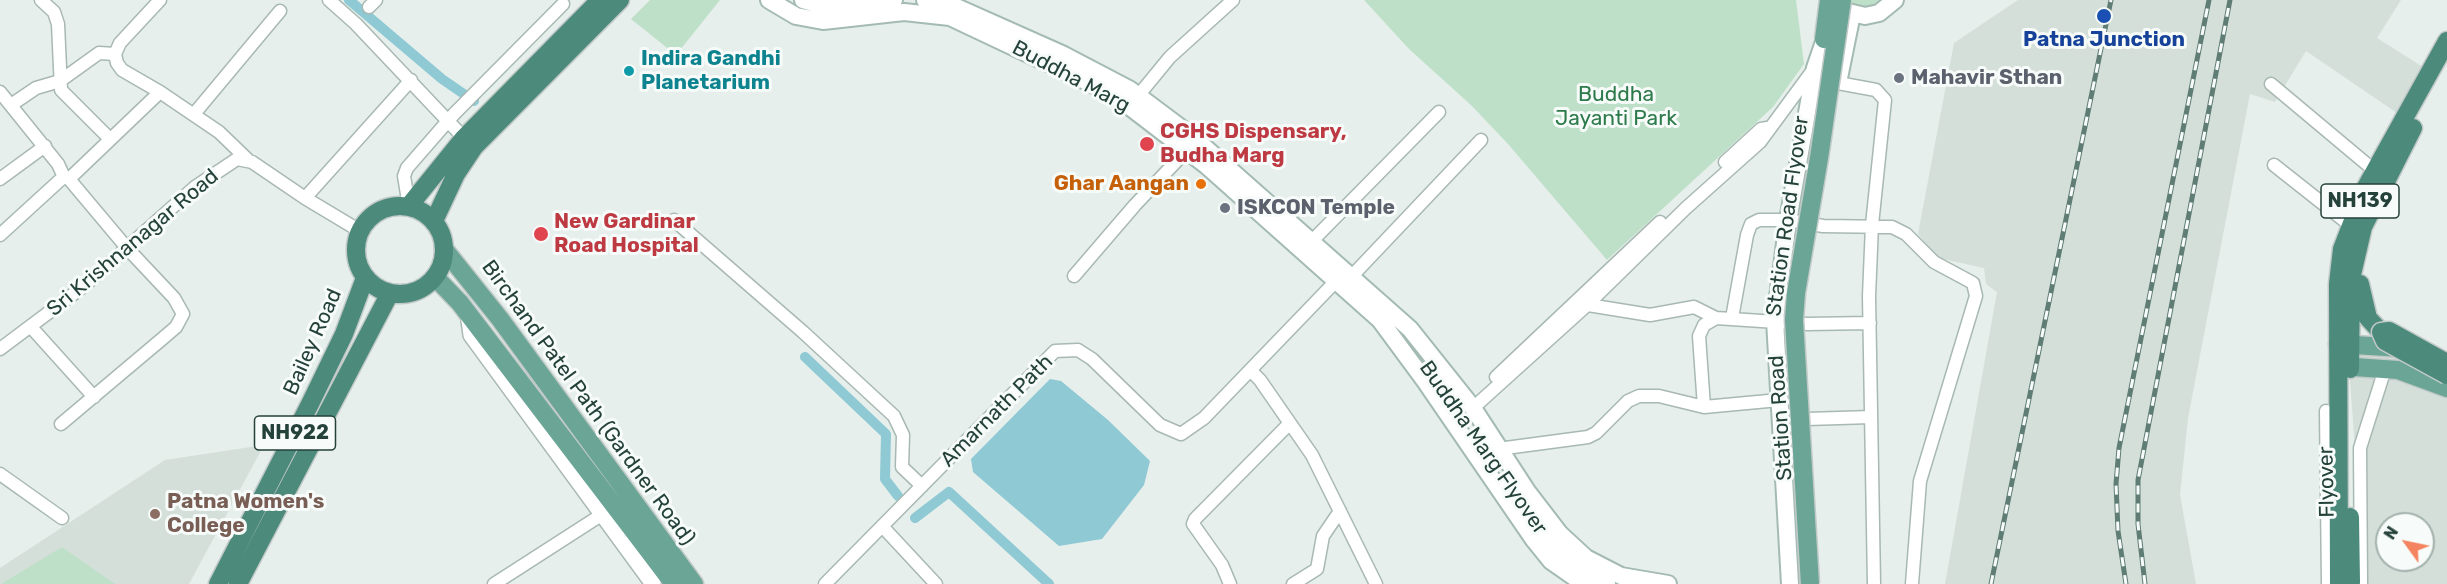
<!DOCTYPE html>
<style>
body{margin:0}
#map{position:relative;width:2447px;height:584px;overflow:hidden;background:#e6efeb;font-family:Rubik,sans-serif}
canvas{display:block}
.north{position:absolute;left:2375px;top:512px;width:60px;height:60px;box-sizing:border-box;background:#f7fbf9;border:2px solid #a3b1ad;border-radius:50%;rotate:303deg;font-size:16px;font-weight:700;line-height:24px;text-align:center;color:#24423a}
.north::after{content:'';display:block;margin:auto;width:21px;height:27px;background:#f4845f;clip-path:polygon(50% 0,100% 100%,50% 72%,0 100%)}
</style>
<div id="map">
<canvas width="2447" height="584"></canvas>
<div class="north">N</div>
</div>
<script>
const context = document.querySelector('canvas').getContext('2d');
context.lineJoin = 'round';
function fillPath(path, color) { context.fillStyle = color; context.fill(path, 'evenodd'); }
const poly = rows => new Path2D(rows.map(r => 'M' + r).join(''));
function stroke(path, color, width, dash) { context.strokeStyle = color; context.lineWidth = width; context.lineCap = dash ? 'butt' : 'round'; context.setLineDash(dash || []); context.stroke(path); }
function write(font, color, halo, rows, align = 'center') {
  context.font = font + ' Rubik,sans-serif'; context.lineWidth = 6; context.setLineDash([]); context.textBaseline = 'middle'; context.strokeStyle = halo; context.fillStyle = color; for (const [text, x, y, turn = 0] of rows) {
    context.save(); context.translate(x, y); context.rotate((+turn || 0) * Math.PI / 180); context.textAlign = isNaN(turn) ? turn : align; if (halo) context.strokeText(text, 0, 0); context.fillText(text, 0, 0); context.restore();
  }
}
fillPath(poly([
 [2018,0,2401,0,2377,38,2426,69,2397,113,2306,51,2275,102,2250,94,2188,418,2180,495,2196,584,1945,584,1997,292,1986,284,1984,268,1938,258,1918,234,1954,43],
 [2351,331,2400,356,2447,386,2447,584,2365,584,2347,340],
 [2387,524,2423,524,2423,560,2387,560],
 [264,445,189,584,0,584,0,568,165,460]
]), '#d4dfda');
fillPath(poly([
 [650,0,720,0,676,55,631,19],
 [1364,0,1796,0,1804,64,1773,107,1607,260,1508,144,1472,106,1409,49],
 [1838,0,1881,0,1868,8,1855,9],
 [62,547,115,584,1,584]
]), '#bfe0c8');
fillPath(poly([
 [1050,379,1061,381,1108,420,1150,461,1144,485,1102,539,1059,546,973,472,971,459]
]), '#8ec9d4');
stroke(poly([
 [349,0,442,79,474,101],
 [805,357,886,434,885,479,898,496],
 [915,518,949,492,1049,584]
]), '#8ec9d4', 10);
const minor = poly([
 [41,0,54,12,58,24,61,90,109,138],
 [329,0,356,24,464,138],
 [369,7,376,0],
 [1838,83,1876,90,1885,100,1872,225,1869,296,1874,584],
 [2271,84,2375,171],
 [0,92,58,164,64,177],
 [160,92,219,132,247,159],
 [1133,102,1170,57,1233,0],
 [11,105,36,88,60,81,99,53,115,54],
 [194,114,280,11],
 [1725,162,1761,129,1767,128],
 [2274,165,2350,225],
 [0,179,45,146],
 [69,179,160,92,122,70,117,63,115,54,120,43,160,0],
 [305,198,411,80],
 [409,206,404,176,407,168,454,114,563,4],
 [674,220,803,332,894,416,903,435,902,467,922,486],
 [0,235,59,181,64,177,69,179,127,248,174,298,183,314,176,327,162,339,61,424],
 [1311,242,1439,112],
 [1074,276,1135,205,1187,150],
 [1352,276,1481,140],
 [1582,304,1650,315,1694,307,1716,318,1807,324,1870,323],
 [1732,318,1747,235,1751,224,1759,220,1788,220,1823,226,1892,227,1906,234,1934,262,1973,283,1976,296,1920,481,1912,584],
 [31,327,94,397],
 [0,349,84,286,195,187,237,159,252,162,305,198,360,231],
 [1250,370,1260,380,1312,455,1376,584],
 [1496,377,1660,222],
 [1704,407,1699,336,1704,325,1716,318],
 [1473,408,1586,306,1686,208,1760,142,1813,70],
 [2326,411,2328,584],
 [1807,419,1871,417],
 [1498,449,1588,437,1596,433,1628,401,1639,396,1659,396,1704,407,1779,400],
 [0,474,62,518],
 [882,526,936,584],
 [494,584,609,510],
 [825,584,1055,351,1078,350,1092,359,1160,425,1181,434,1204,418,1337,280],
 [1230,584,1222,565,1193,524,1195,519,1290,423],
 [1293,584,1317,569,1323,536,1340,511],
 [2361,584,2360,448,2385,369]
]);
const tertiary = poly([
 [468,313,471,335,653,584]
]);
const secondary = poly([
 [769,0,796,16,823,21,904,12,950,17,1094,85,1130,107,1207,166,1380,320,1425,381,1534,540,1551,561,1584,584],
 [803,0,824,6,894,0],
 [925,0,954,6,1064,55,1129,89,1193,137,1410,329,1473,408,1527,491,1560,534,1586,558,1621,576,1668,584],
 [1844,11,1865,16,1879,13,1895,0],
 [1839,78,1852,14],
 [1542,534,1577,569,1607,584],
 [1790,584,1775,320,1788,220,1815,68,1829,27]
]);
const primary = poly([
 [444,249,500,319,694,584],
 [435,277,460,303,674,584],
 [2338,344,2402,348],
 [2339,366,2398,370,2447,388]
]);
const trunk = poly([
 '356 250a44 44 0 1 1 88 0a44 44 0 1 1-88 0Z',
 [409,206,464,138,600,0],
 [434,221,456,174,474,147,620,0],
 [2360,284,2368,318,2381,332],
 [2350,369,2351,279,2363,227,2413,128],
 [2350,517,2351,582],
 [218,584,310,404,344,334,365,278],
 [238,584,390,293],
 [2339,584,2338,284,2342,249,2366,187,2447,41]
]);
stroke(minor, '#a8b8b2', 15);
stroke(tertiary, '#a8b8b2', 18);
stroke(secondary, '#a4bbb3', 20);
stroke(primary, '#c2cac8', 21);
stroke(trunk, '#c2cac8', 21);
stroke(minor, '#fff', 12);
stroke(tertiary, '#fff', 15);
stroke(secondary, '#fff', 16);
stroke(primary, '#6aa596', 18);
stroke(trunk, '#4c8a7c', 18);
const rail = poly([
 [1991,584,2111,0],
 [2126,584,2118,531,2116,484,2119,448,2209,0],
 [2145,584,2138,524,2138,480,2230,0]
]);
stroke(rail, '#5f7d75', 5);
stroke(rail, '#f7fbf9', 3, [9]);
const primaryBridge = poly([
 [1824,39,1829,0],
 [1810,584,1794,320,1796,293,1819,158,1842,0]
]);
const trunkBridge = poly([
 [2447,363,2389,331,2381,332,2385,341,2447,375]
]);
stroke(primaryBridge, '#c2cac8', 21, []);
stroke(trunkBridge, '#c2cac8', 21, []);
stroke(primaryBridge, '#6aa596', 18);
stroke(trunkBridge, '#4c8a7c', 18);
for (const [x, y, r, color] of [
 [2104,16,8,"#1a4fb4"],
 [629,71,6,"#0f9aa8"],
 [1899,78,6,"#6b7280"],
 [1147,144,8,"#e0444e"],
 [1201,184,6,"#e8710a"],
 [1225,208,6,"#6b7280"],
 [541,234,8,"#e0444e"],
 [155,514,6,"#8d6e63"]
]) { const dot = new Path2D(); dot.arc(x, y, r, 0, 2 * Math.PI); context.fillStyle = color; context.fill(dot); stroke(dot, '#f7fbf9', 2); }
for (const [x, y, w] of [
 [2360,201,78],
 [295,433,81]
]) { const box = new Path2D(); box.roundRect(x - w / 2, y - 17, w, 34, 4.5); context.fillStyle = '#f7fbf9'; context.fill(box); stroke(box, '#24423a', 1.5); }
write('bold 20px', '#24423a', null, [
 ["NH139",2360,201],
 ["NH922",295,433]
]);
write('bold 21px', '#164399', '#f7fbf9', [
 ["Patna Junction",2104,40]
]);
write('bold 21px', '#0d838f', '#f7fbf9', [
 ["Indira Gandhi",641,59],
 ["Planetarium",641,83]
], 'left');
write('21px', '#24423a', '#f7fbf9', [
 ["Buddha Marg",1071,77,28],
 ["Station Road Flyover",1788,216,-82],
 ["Sri Krishnanagar Road",133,243,-40],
 ["Bailey Road",313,342,-66],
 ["Birchand Patel Path (Gardner Road)",588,403,54],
 ["Amarnath Path",997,411,-45],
 ["Station Road",1781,418,-94],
 ["Buddha Marg Flyover",1483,448,55],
 ["Flyover",2327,482,-91]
]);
write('bold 21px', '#5b616d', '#f7fbf9', [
 ["Mahavir Sthan",1911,78],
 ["ISKCON Temple",1237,208]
], 'left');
write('21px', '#2d7a4b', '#f7fbf9', [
 ["Buddha",1616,95],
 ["Jayanti Park",1616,119]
]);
write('bold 21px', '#be3a42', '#f7fbf9', [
 ["CGHS Dispensary,",1160,132],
 ["Budha Marg",1160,156],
 ["New Gardinar",554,222],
 ["Road Hospital",554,246]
], 'left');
write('bold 21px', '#c56008', '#f7fbf9', [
 ["Ghar Aangan",1189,184]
], 'right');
write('bold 21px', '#785e54', '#f7fbf9', [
 ["Patna Women's",167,502],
 ["College",167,526]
], 'left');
</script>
